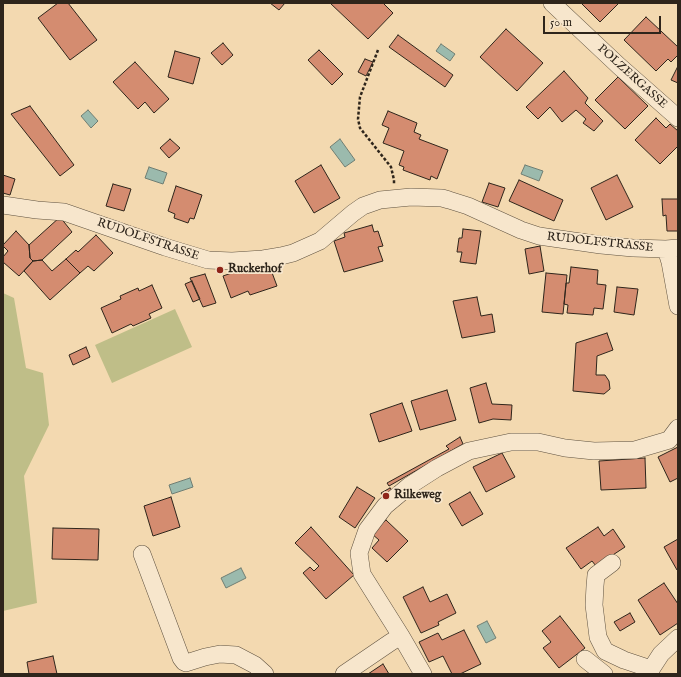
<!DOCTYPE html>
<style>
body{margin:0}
#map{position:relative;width:681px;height:677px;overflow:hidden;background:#f3d9b0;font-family:"IM FELL English",serif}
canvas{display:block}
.frame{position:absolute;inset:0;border:4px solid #2e251b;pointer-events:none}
.scale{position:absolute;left:543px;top:16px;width:118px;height:18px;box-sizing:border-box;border:2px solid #2e251b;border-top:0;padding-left:5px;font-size:12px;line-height:14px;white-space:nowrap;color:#2e251b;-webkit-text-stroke:3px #f7e6cc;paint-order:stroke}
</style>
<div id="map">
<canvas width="681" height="677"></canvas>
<div class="frame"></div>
<div class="scale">50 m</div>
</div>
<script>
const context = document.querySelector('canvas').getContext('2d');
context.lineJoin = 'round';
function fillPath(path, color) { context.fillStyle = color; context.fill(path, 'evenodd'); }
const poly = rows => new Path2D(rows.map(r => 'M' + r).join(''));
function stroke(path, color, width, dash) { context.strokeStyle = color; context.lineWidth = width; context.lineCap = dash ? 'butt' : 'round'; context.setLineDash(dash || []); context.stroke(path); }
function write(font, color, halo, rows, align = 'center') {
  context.font = font + ' "IM FELL English",serif'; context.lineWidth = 3.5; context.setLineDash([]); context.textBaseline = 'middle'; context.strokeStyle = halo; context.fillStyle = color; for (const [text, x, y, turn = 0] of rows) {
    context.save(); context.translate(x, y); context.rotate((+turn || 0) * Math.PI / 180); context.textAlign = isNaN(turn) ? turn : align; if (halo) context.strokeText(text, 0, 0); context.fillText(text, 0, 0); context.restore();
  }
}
fillPath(poly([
 [3,293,14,298,26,368,43,373,49,425,24,476,37,603,3,611],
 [175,309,192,347,112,383,95,345]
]), '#bfbe88');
const water = poly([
 [441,44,455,54,450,61,436,51,441,44],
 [88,110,98,121,91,128,81,116,88,110],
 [340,139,355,160,345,167,330,147,340,139],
 [525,165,543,171,539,181,521,174,525,165],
 [149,167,167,173,163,184,145,178,149,167],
 [190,478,193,487,172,494,169,485,190,478],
 [241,568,246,578,226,588,221,578,241,568],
 [487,621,496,638,486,643,477,626,487,621]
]);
fillPath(water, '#9bbaad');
stroke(water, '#6f7e73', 1);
const building = poly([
 [58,3,68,3,97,40,70,60,38,18,58,3],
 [270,3,285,3,279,10,270,3],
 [330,3,383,3,393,13,368,39,330,3],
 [581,3,619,3,600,22,581,3],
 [646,17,678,47,678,55,671,62,668,59,656,71,624,40,646,17],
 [506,29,543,63,517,91,480,57,506,29],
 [398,35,453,75,445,87,389,47,398,35],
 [223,43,233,55,222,65,211,53,223,43],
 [319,50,343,74,332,85,308,60,319,50],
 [175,51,200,58,193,84,168,77,175,51],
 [365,59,373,62,366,76,358,72,365,59],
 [135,62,169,99,154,113,145,102,138,109,113,82,135,62],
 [678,66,678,83,671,80,678,66],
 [564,71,588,98,585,103,603,121,594,131,583,123,586,119,576,110,562,122,550,107,538,119,526,107,564,71],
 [618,77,648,106,625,129,595,100,618,77],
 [30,106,74,165,60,176,11,114,30,106],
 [388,111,417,123,414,132,421,135,419,139,448,150,437,179,431,176,430,180,403,170,404,167,399,165,404,151,383,143,389,128,382,125,388,111],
 [656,118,666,128,670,124,678,131,678,146,660,164,635,140,656,118],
 [170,139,180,148,169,158,160,148,170,139],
 [321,165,340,198,314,213,295,181,321,165],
 [3,175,15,179,10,195,3,193,3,175],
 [617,175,633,207,606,220,591,188,617,175],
 [519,180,563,200,554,221,509,201,519,180],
 [489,183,505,188,498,207,482,202,489,183],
 [113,184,131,189,124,211,106,206,113,184],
 [176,186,202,195,194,219,190,218,188,223,174,218,175,214,168,211,176,186],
 [662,199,678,199,678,231,667,231,666,215,663,216,662,199],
 [60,217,72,232,42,260,33,261,30,258,29,245,60,217],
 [372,225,374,232,378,231,383,246,378,247,383,261,344,272,334,241,345,237,344,233,372,225],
 [463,229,481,231,476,264,460,262,462,252,457,252,459,238,462,238,463,229],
 [16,231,29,245,30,258,33,261,19,276,3,262,3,257,8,251,3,246,3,245,16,231],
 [96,235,113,253,94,271,88,266,80,273,66,259,76,250,78,252,96,235],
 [540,246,544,271,529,274,525,249,540,246],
 [66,259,80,273,50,300,24,271,33,261,42,260,52,271,66,259],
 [257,264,261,273,271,270,277,286,250,295,248,291,231,298,223,276,257,264],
 [571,267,598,270,597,284,606,285,603,309,594,308,593,315,567,313,568,305,564,304,566,283,569,283,571,267],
 [546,273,567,275,563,314,542,312,546,273],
 [205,274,216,303,203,307,190,278,205,274],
 [192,281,200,299,193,302,185,284,192,281],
 [152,285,162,308,149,314,151,318,133,326,131,324,112,333,101,308,121,299,120,296,138,288,139,291,152,285],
 [617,287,638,289,634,315,614,312,617,287],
 [477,297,481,316,492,314,495,332,462,338,453,301,477,297],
 [607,333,613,350,597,356,596,375,605,375,609,381,610,389,604,394,573,391,576,343,607,333],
 [86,347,90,357,73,365,69,355,86,347],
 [486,383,492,404,512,405,511,420,493,419,479,423,470,388,486,383],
 [447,390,456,420,420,430,411,401,447,390],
 [402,403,412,431,379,442,370,414,402,403],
 [460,437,463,444,389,486,387,483,449,449,446,446,460,437],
 [678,447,678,478,670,482,658,457,678,447],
 [502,453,515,477,486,492,473,467,502,453],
 [645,458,646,488,601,490,599,461,645,458],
 [357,487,375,498,355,528,339,517,357,487],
 [390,488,394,493,385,499,381,493,390,488],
 [470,492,483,514,462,526,449,504,470,492],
 [171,497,180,527,153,536,144,506,171,497],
 [386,520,408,541,387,562,372,548,379,540,372,534,386,520],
 [311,527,354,575,326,599,303,573,310,567,314,571,319,566,295,543,311,527],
 [598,527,604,536,613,529,625,547,596,566,592,561,581,569,566,548,598,527],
 [53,528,99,529,98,560,52,559,53,528],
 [678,539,678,570,677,570,664,547,678,539],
 [664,583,678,604,678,623,660,635,638,600,664,583],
 [423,587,430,602,447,594,456,613,438,622,439,625,421,633,403,597,423,587],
 [630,613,635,622,620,631,614,622,630,613],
 [560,616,585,648,559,668,543,648,551,642,542,631,560,616],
 [464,630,481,664,460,674,452,674,443,656,429,662,419,642,438,633,442,640,464,630],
 [53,656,57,674,29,674,27,662,53,656],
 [383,664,389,674,368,674,383,664]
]);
fillPath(building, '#d48c70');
stroke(building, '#2e251b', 1);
const minor = poly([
 [552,3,619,66,678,118],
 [3,205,37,210,64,212,165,247,208,260,232,261,263,259,281,256,293,253,320,241,353,213,363,206,380,200,411,197,442,198,449,200,468,206,521,230,539,236,601,245,633,248,666,249,678,248],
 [666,249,670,262,678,306],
 [142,554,181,658,184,662,186,663,205,657,220,654,236,655,255,665,265,674],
 [612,563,596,575,595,586,594,605,598,637,605,651,624,660,651,669],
 [585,659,604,674],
 [344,674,391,642,401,636],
 [423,674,401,636,362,574,359,553,367,530,385,506,409,486,437,468,469,451,511,442,538,442,565,448,594,451,635,450,669,440,678,428],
 [648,674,661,654,678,638]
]);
stroke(minor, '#5f5240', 18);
stroke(poly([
 [378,50,360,97,358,119,360,128,391,167,394,180,394,184]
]), '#2e251b', 2.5, [3, 2]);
stroke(minor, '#f7e6cc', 17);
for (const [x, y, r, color] of [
 [220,270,4,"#8f2418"],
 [386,496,4,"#8f2418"]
]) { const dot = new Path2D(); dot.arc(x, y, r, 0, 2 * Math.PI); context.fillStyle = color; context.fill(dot); stroke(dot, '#f7e6cc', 1.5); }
write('12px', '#2e251b', '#f7e6cc', [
 ["POLZERGASSE",632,77,42],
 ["RUDOLFSTRASSE",148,240,19],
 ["RUDOLFSTRASSE",600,243,6]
]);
write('bold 12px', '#2e251b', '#f7e6cc', [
 ["Ruckerhof",228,270],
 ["Rilkeweg",394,496]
], 'left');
</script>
